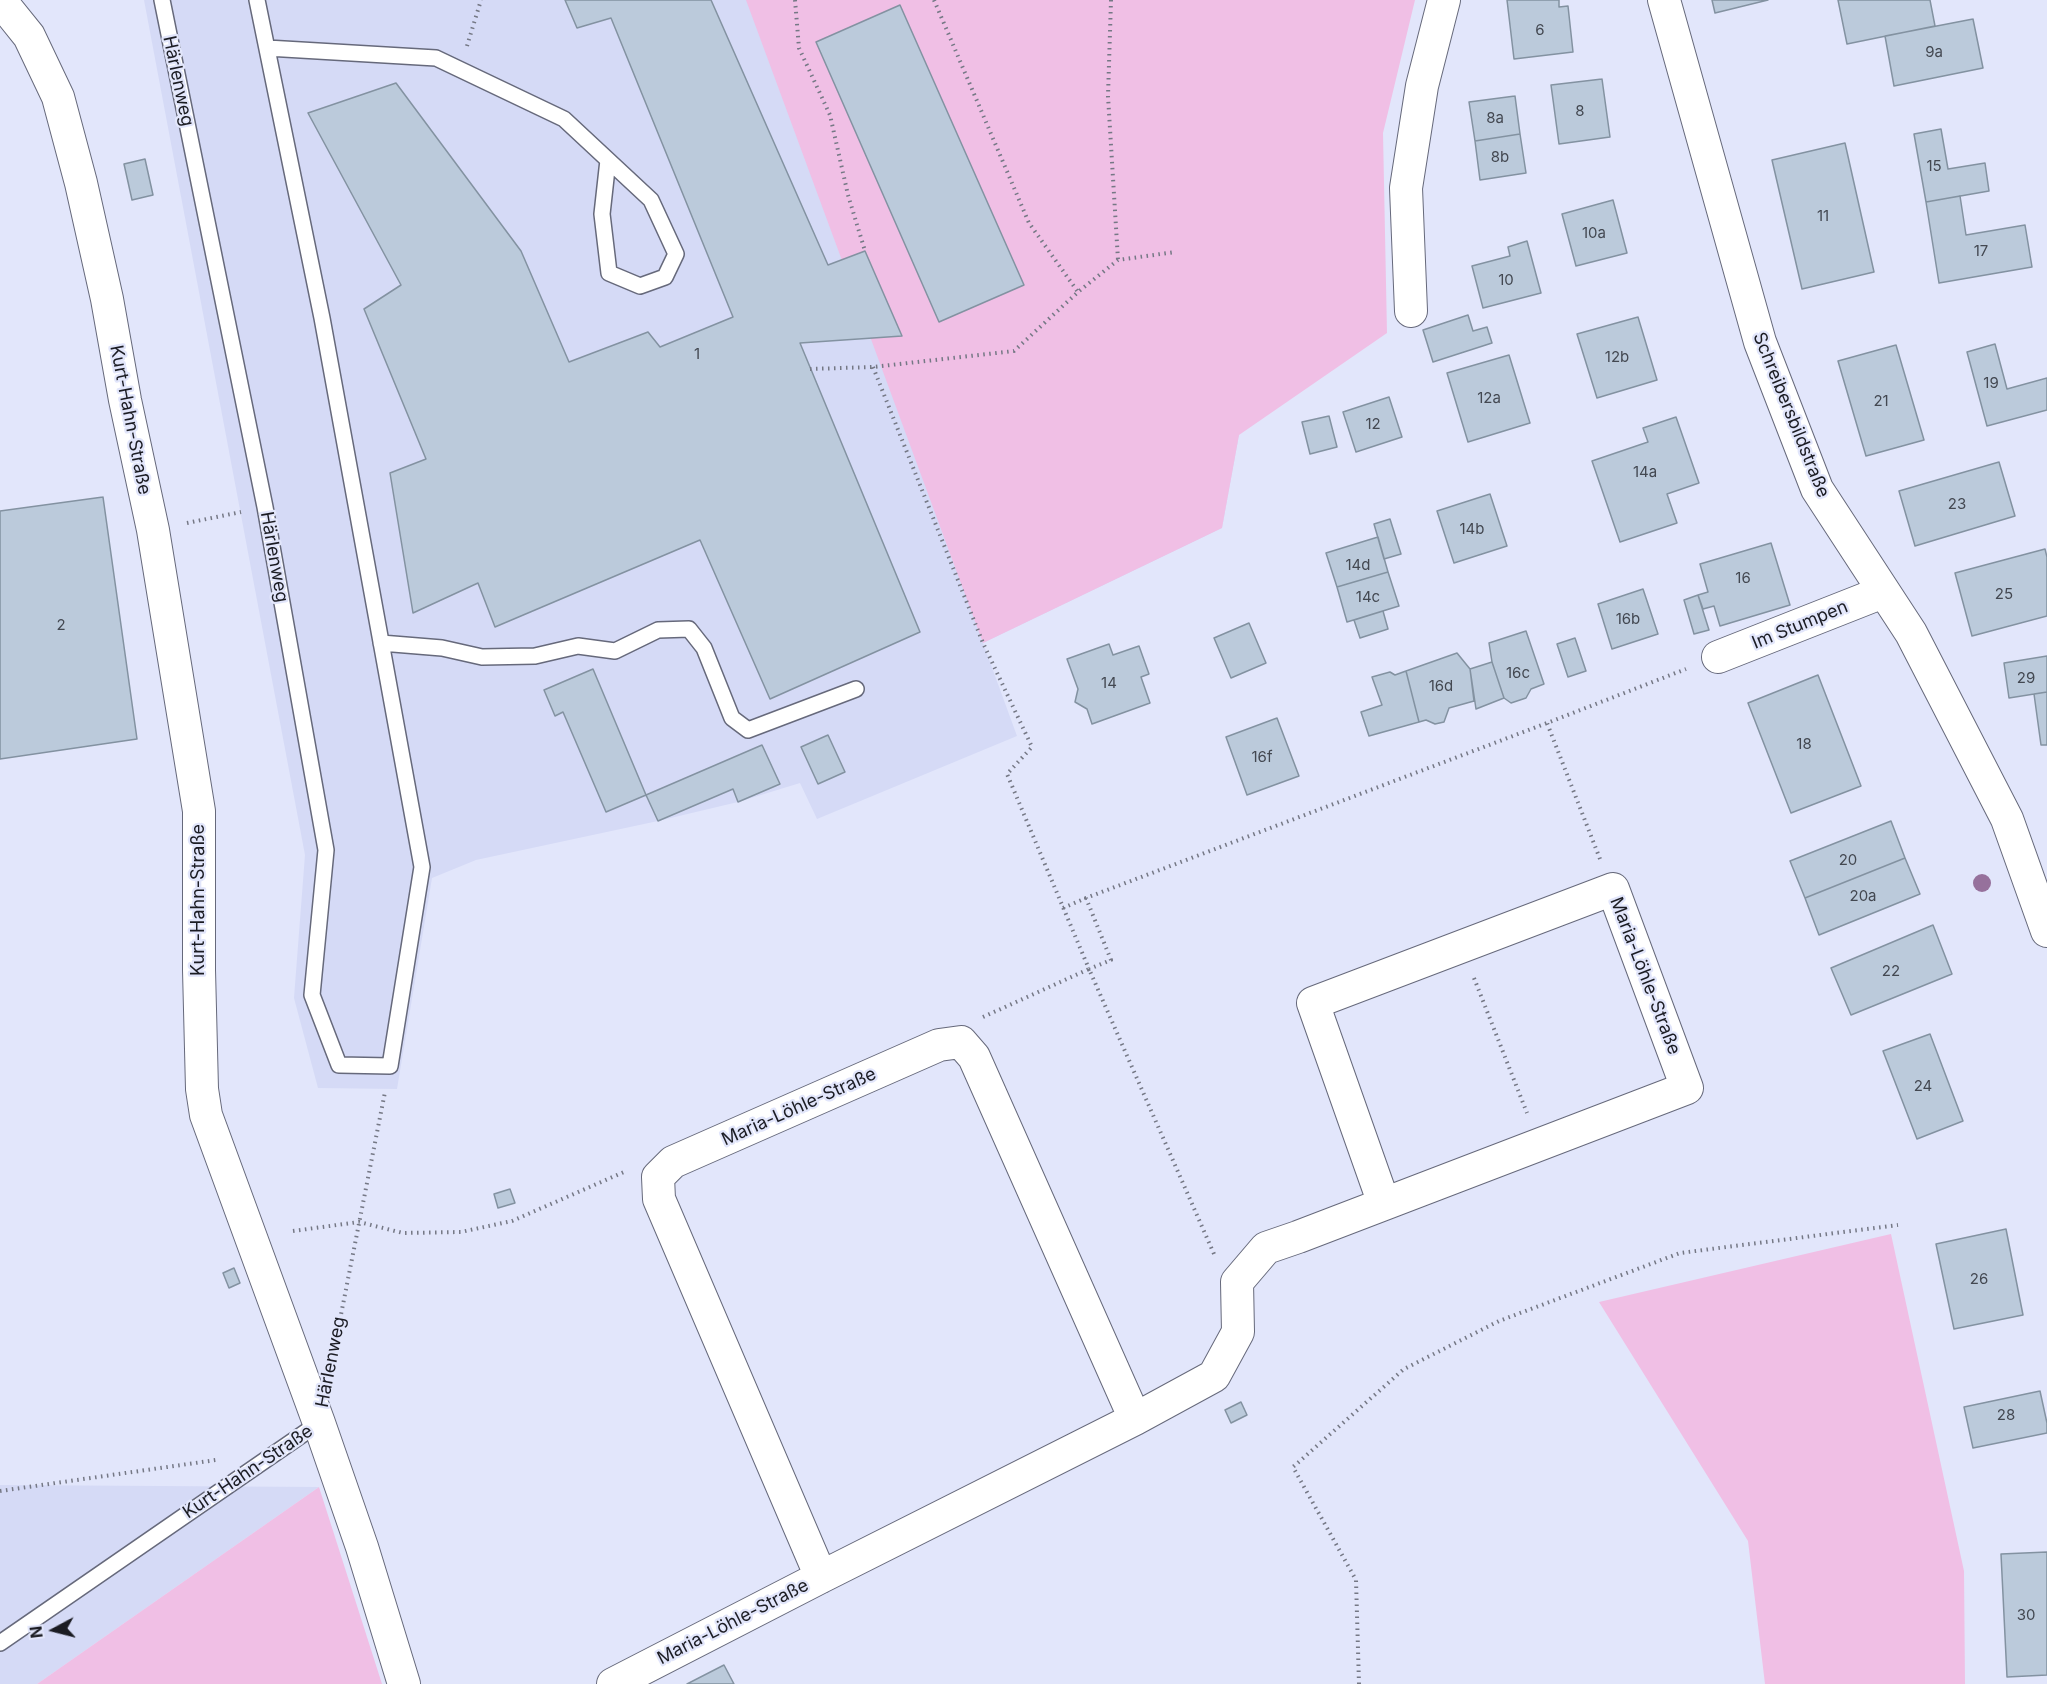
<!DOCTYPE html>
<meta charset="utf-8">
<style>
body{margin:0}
#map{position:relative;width:2047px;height:1684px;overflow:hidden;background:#e2e6fb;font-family:Inter,sans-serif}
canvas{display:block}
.north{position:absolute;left:24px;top:1600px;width:60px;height:60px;-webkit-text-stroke:4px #e2e6fb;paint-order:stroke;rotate:263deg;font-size:16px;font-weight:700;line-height:24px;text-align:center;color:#1b1c23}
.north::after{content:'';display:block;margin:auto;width:21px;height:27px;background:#1b1c23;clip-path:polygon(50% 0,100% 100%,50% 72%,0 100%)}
</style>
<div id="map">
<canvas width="2047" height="1684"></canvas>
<div class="north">N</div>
</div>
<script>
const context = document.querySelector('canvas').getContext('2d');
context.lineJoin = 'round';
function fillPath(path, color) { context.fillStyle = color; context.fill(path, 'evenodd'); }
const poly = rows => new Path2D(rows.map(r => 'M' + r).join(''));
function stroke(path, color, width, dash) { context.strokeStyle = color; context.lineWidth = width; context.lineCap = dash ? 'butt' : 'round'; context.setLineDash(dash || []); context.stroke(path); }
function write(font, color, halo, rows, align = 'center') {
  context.font = font + ' Inter,sans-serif'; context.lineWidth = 4.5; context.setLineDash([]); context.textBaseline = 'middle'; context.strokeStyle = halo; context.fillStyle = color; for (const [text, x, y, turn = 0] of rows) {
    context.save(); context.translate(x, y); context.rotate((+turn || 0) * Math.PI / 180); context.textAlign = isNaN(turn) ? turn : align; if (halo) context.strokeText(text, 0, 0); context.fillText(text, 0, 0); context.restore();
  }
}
fillPath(poly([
 [144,0,1147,0,1239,435,1222,528,983,643,1017,736,817,819,800,783,738,802,658,821,476,860,432,878,397,1089,318,1088,294,998,305,855],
 [0,1485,319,1487,37,1684,0,1684]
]), '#d5daf6');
fillPath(poly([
 [746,0,1415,0,1383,133,1387,333,1239,435,1222,528,983,643],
 [1891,1234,1964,1571,1965,1684,1765,1684,1748,1541,1599,1302],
 [319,1487,382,1684,37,1684]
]), '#f0bfe5');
const building = poly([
 [565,0,711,0,828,265,865,251,902,336,800,343,920,632,770,699,700,540,495,627,478,583,413,613,390,473,426,459,364,309,401,285,308,113,396,83,521,251,569,362,648,332,660,347,733,317,611,18,577,28,565,0],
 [1507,0,1559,0,1559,7,1568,6,1573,52,1514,59,1507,0],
 [1712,0,1768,0,1715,13,1712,0],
 [1838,0,1930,0,1935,26,1847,44,1838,0],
 [900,5,1024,285,939,322,816,42,900,5],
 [1973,19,1983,68,1894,86,1885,36,1973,19],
 [1602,79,1610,137,1559,144,1551,85,1602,79],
 [1515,96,1520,134,1475,141,1469,102,1515,96],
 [1941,129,1948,169,1985,163,1989,191,1926,202,1914,134,1941,129],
 [1520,134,1526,173,1480,180,1475,141,1520,134],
 [1845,143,1874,272,1802,289,1772,160,1845,143],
 [145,159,153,195,132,200,124,164,145,159],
 [1960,196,1966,235,2025,225,2032,267,1939,283,1926,202,1960,196],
 [1613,200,1627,253,1576,266,1562,214,1613,200],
 [1527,241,1541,293,1483,308,1472,266,1510,256,1508,247,1527,241],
 [1468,315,1473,331,1487,327,1492,343,1433,362,1423,330,1468,315],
 [1638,317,1657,380,1597,398,1577,334,1638,317],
 [1995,344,2007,389,2047,378,2047,410,1987,426,1967,352,1995,344],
 [1896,345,1924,440,1866,456,1838,361,1896,345],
 [1509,355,1530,423,1468,442,1447,373,1509,355],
 [1389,397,1402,437,1356,452,1343,412,1389,397],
 [1329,416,1337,447,1310,454,1302,422,1329,416],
 [1676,417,1699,483,1667,494,1677,523,1620,542,1592,461,1648,442,1643,428,1676,417],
 [1999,462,2015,516,1915,546,1899,491,1999,462],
 [1490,494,1507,546,1454,563,1437,511,1490,494],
 [103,497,137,739,0,759,0,511,103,497],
 [1390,519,1401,554,1384,559,1374,524,1390,519],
 [1378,537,1388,572,1337,587,1326,553,1378,537],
 [1771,543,1790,605,1720,626,1714,606,1703,609,1698,595,1708,592,1700,564,1771,543],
 [2045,549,2047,557,2047,616,1972,636,1955,573,2045,549],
 [1388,572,1399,606,1347,622,1337,587,1388,572],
 [1643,589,1658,634,1612,649,1598,604,1643,589],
 [1698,595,1709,630,1694,634,1684,600,1698,595],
 [1383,611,1388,629,1360,638,1354,620,1383,611],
 [1249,623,1266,663,1231,678,1214,638,1249,623],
 [1526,631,1544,684,1531,689,1526,698,1511,703,1504,698,1492,662,1489,643,1526,631],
 [1575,638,1586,671,1568,677,1557,644,1575,638],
 [1109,644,1113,655,1139,646,1149,674,1141,677,1150,703,1092,724,1087,709,1075,702,1078,689,1067,659,1109,644],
 [1457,653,1470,669,1474,701,1449,708,1444,722,1435,724,1426,720,1419,722,1406,671,1457,653],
 [2047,656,2047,692,2009,698,2004,663,2047,656],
 [1492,662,1504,698,1476,709,1470,669,1492,662],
 [593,669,646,795,606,812,563,712,555,716,544,690,593,669],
 [1406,671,1419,722,1369,736,1361,712,1382,705,1372,677,1390,672,1395,675,1406,671],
 [1818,675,1861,786,1791,813,1748,703,1818,675],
 [2047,692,2047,745,2041,745,2034,694,2047,692],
 [1277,718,1299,776,1247,795,1226,737,1277,718],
 [828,735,845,772,818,784,801,747,828,735],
 [762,745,780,784,738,802,733,789,658,821,646,795,762,745],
 [1891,821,1905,858,1805,898,1790,861,1891,821],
 [1905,858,1920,894,1819,935,1805,898,1905,858],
 [1933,925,1952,974,1851,1015,1831,968,1933,925],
 [1930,1034,1963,1121,1917,1139,1883,1051,1930,1034],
 [510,1189,515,1203,498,1208,494,1194,510,1189],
 [2006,1229,2023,1315,1954,1329,1936,1244,2006,1229],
 [234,1268,240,1283,229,1288,223,1273,234,1268],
 [2040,1391,2047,1423,2047,1433,1973,1448,1964,1407,2040,1391],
 [1241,1402,1247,1415,1231,1423,1225,1410,1241,1402],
 [2047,1552,2047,1675,2007,1677,2001,1554,2047,1552],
 [724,1665,734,1684,687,1684,724,1665]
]);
fillPath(building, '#bbcadb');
stroke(building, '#8392a1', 1.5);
const lane = poly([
 [162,0,265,507,326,850,312,995,339,1065,390,1066,422,867,322,318,257,0],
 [267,48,436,58,564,119,651,200,676,254,665,277,640,286,609,273,602,214,608,160],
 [381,643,442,648,482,657,535,656,578,646,615,651,658,630,689,629,704,648,732,718,748,730,856,689],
 [0,1643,319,1423]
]);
const street = poly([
 [0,0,29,36,58,97,81,183,107,299,125,400,153,530,199,811,199,970,202,1089,206,1115,319,1423,362,1547,404,1684],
 [1664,0,1760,342,1817,489,1911,633,2007,819,2047,931],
 [1411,311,1406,188,1422,86,1444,0],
 [1718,657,1883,592],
 [821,1577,659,1199,658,1177,673,1162,939,1045,961,1042,974,1057,1135,1419],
 [613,1684,821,1577,1135,1419,1214,1376,1238,1332,1237,1282,1266,1248,1298,1237,1687,1088,1613,889,1313,1003,1384,1204]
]);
stroke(lane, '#66697b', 18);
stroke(street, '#66697b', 34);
stroke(poly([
 [795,0,799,48,830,115,848,195,865,251],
 [934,0,1029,223,1078,292],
 [1111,0,1108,96,1118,260],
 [467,46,481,0],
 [873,367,983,643,1032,747,1007,774,1089,969,1111,960,1086,898,1547,723],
 [810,369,873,367,1014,351,1078,292,1118,260,1175,252],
 [187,523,241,512],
 [1600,859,1547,723,1686,669],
 [1063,908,1086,898],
 [1474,978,1527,1113],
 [983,1017,1089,969,1214,1254],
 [293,1231,359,1222,403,1233,461,1232,512,1221,624,1172],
 [333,1355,385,1092],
 [0,1491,216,1460],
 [1359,1684,1356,1580,1293,1467,1404,1369,1499,1321,1680,1253,1898,1225]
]), '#757885', 4, [1.5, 4.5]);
stroke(lane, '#fff', 15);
stroke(street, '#fff', 32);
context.fillStyle = '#96719c';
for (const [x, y] of [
 [1982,883]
]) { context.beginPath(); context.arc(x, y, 9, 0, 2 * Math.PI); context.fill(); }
write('15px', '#434851', null, [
 ["6",1540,30],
 ["9a",1934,52],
 ["8",1580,111],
 ["8a",1495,118],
 ["8b",1500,157],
 ["15",1934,166],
 ["11",1823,216],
 ["10a",1594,233],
 ["17",1981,251],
 ["10",1506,280],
 ["1",697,354],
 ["12b",1617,357],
 ["19",1991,383],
 ["12a",1489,398],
 ["21",1881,401],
 ["12",1373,424],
 ["14a",1645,472],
 ["23",1957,504],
 ["14b",1472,529],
 ["14d",1358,565],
 ["16",1743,578],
 ["25",2004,594],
 ["14c",1368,597],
 ["16b",1628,619],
 ["2",61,625],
 ["16c",1518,673],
 ["29",2026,678],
 ["14",1109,683],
 ["16d",1441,686],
 ["18",1804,744],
 ["16f",1262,757],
 ["20",1848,860],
 ["20a",1863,896],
 ["22",1891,971],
 ["24",1923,1086],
 ["26",1979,1279],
 ["28",2006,1415],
 ["30",2026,1615]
]);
write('18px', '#1b1c23', '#e2e6fb', [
 ["Härlenweg",178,81,78],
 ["Schreibersbildstraße",1791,415,68],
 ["Kurt-Hahn-Straße",130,420,79],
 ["Härlenweg",274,557,80],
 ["Im Stumpen",1800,625,-22],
 ["Kurt-Hahn-Straße",199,900,-90],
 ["Maria-Löhle-Straße",1645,976,69],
 ["Maria-Löhle-Straße",799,1107,-24],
 ["Härlenweg",331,1362,-79],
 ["Kurt-Hahn-Straße",248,1472,-34],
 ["Maria-Löhle-Straße",733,1622,-27]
]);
</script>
